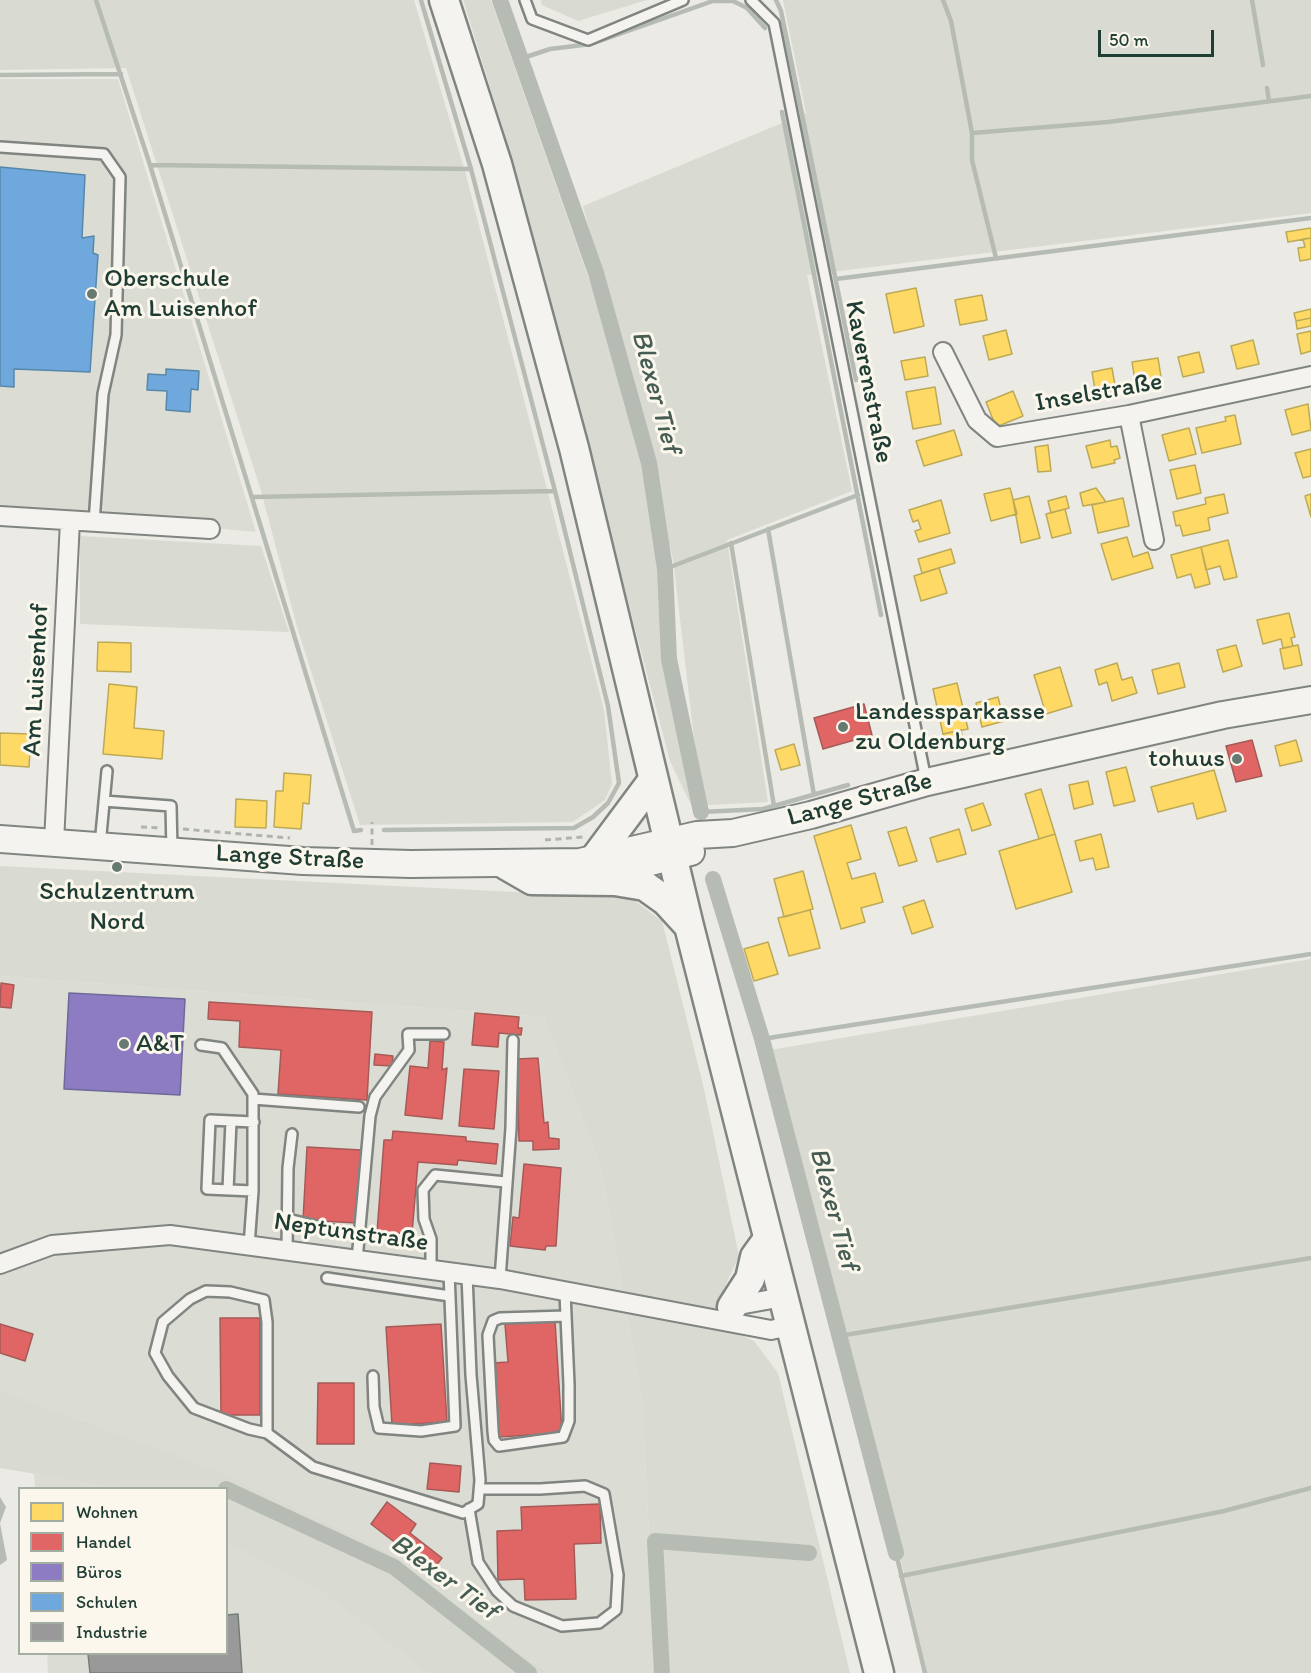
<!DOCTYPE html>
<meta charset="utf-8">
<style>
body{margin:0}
#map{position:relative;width:1311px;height:1673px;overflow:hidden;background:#ebeae4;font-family:Itim,sans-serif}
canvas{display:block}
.legend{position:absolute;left:18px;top:1487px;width:210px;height:168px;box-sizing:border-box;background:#fbf7ec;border:2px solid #a3ada2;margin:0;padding:8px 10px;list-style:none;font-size:18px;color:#1f3d34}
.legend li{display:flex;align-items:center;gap:12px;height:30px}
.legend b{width:30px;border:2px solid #a3ada2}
.scale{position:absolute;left:1098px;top:30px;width:116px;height:27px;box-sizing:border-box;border:3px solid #1f3d34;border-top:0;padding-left:8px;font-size:18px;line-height:21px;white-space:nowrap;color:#1f3d34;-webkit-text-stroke:4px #fbf7ec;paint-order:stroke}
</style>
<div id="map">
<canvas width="1311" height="1673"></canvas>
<ul class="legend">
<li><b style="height:16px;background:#ffd966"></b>Wohnen</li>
<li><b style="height:16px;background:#e06666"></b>Handel</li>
<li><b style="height:16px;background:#8e7cc3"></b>Büros</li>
<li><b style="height:16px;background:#6fa8dc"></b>Schulen</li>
<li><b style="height:16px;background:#999"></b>Industrie</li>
</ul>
<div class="scale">50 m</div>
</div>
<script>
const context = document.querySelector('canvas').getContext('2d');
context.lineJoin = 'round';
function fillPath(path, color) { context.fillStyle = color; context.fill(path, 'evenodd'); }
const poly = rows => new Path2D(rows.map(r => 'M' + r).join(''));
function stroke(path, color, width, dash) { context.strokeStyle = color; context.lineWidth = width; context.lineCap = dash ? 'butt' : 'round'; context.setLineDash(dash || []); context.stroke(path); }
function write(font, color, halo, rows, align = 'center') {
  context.font = font + ' Itim,sans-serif'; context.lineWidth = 6; context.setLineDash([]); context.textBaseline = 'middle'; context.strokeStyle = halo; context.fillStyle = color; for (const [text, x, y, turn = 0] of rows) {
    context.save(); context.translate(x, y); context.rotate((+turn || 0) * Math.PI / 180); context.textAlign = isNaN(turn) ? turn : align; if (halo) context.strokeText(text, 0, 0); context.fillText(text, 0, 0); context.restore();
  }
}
fillPath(poly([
 [0,79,118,79,256,532,0,508],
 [0,976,544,1017,601,1168,642,1400,656,1673,548,1673,391,1553,215,1469,0,1390],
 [34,1474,140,1484,152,1488,35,1488],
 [227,1519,459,1673,48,1673,47,1654,226,1654]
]), '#dbdcd3');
fillPath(poly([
 [0,0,414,0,466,175,604,710,612,784,605,800,573,822,360,825,297,627,261,491,126,68,0,70],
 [463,0,491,0,596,299,641,461,659,561,663,663,694,811,670,761,505,135],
 [541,0,647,0,578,21,542,5],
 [783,0,1311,0,1311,213,807,275,852,491,727,540,768,802,707,805,701,798,673,559,583,206,806,113],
 [80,536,261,546,289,632,80,624],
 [0,866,614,897,635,901,662,921,704,1089,739,1256,726,1284,726,1329,754,1341,778,1373,850,1673,656,1673,642,1400,601,1168,544,1017,0,976],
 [1311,959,1311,1673,927,1673,903,1569,770,1050],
 [0,1390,215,1469,391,1553,548,1673,430,1673,326,1594,227,1541,226,1488,120,1488,0,1468]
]), '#d9dbd2');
fillPath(poly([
 [0,1497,6,1507,0,1523,7,1560,0,1565]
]), '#b6bcb4');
const homes = poly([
 [1311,228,1311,238,1288,242,1286,232,1311,228],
 [1311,238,1311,259,1300,261,1298,248,1305,247,1303,239,1311,238],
 [916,288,924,326,894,333,886,294,916,288],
 [982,295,987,320,960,325,955,300,982,295],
 [1311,309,1311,318,1296,321,1294,313,1311,309],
 [1311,318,1311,326,1297,329,1296,321,1311,318],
 [1006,330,1012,354,989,360,983,336,1006,330],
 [1311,331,1311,351,1301,354,1297,334,1311,331],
 [1253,340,1259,364,1237,369,1231,346,1253,340],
 [1199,352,1204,372,1183,377,1178,357,1199,352],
 [925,357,928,376,905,380,901,361,925,357],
 [1158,358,1162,383,1136,387,1132,362,1158,358],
 [1112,368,1116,391,1096,395,1092,372,1112,368],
 [935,387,941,424,913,429,906,392,935,387],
 [1013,391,1023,416,996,427,986,402,1013,391],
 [1308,404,1311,430,1292,435,1285,410,1308,404],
 [1235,415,1241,444,1202,453,1196,428,1226,421,1225,417,1235,415],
 [1189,428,1196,454,1169,461,1162,435,1189,428],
 [954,430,962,455,924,466,916,441,954,430],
 [1110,440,1111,447,1117,446,1120,458,1114,460,1115,463,1092,468,1086,446,1110,440],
 [1048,445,1051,471,1038,472,1035,447,1048,445],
 [1311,449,1311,476,1303,478,1295,453,1311,449],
 [1195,465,1201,493,1177,499,1170,470,1195,465],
 [1010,488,1017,514,991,521,984,494,1010,488],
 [1096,488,1106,502,1083,506,1080,493,1096,488],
 [1224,494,1228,513,1208,518,1210,530,1183,536,1180,525,1176,526,1173,512,1206,504,1205,498,1224,494],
 [1311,494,1311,517,1305,496,1311,494],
 [1029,496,1040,538,1021,543,1013,500,1029,496],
 [1066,496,1069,508,1051,513,1048,501,1066,496],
 [1123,498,1129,526,1098,533,1092,505,1123,498],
 [941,500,950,533,919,542,915,531,921,529,918,520,913,522,909,510,941,500],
 [1065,509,1071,533,1052,538,1046,514,1065,509],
 [1127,537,1133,557,1148,552,1153,568,1112,580,1101,544,1127,537],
 [1228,540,1237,577,1224,580,1220,566,1206,570,1201,547,1228,540],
 [1201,547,1210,584,1195,588,1191,574,1177,578,1171,555,1201,547],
 [951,549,955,563,922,573,918,559,951,549],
 [939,568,947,593,921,601,914,576,939,568],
 [1289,613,1295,637,1291,638,1293,646,1283,648,1281,639,1263,644,1257,620,1289,613],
 [98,642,131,643,131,672,97,671,98,642],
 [1236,645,1242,666,1223,672,1217,650,1236,645],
 [1298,645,1302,665,1284,669,1280,649,1298,645],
 [1117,663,1122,680,1132,677,1137,693,1112,701,1107,682,1099,685,1095,670,1117,663],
 [1179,663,1185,687,1158,694,1152,670,1179,663],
 [1060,667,1072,706,1046,714,1034,675,1060,667],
 [957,683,968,729,943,734,933,689,957,683],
 [109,684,137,687,134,728,164,731,162,759,103,754,109,684],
 [998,697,1004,721,982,727,976,703,998,697],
 [961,730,963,740,946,744,943,734,961,730],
 [0,733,31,734,29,767,0,765,0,733],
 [1296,740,1302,761,1280,766,1275,746,1296,740],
 [794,744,800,765,781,770,775,750,794,744],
 [1126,767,1135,801,1114,806,1106,772,1126,767],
 [1214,770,1226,811,1197,819,1193,803,1158,812,1151,787,1214,770],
 [284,773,311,775,309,804,303,803,301,829,274,827,276,791,283,791,284,773],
 [1088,781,1093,804,1074,809,1069,785,1088,781],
 [1041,789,1055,834,1039,839,1025,794,1041,789],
 [236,799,267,801,266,828,235,827,236,799],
 [983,803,991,825,972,831,965,809,983,803],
 [851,825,861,859,847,863,852,879,875,873,883,902,861,908,865,922,841,929,814,836,851,825],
 [906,827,917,861,899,866,888,832,906,827],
 [959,829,966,854,937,862,930,838,959,829],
 [1055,834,1072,892,1016,909,999,851,1055,834],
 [1101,834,1109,867,1096,870,1093,858,1080,861,1075,841,1101,834],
 [803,871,813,909,784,917,774,879,803,871],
 [924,900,933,927,912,934,903,907,924,900],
 [810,910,820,948,789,956,778,918,810,910],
 [768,942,778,974,754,981,744,949,768,942]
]);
fillPath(homes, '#ffd966');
stroke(homes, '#bcaa57', 1.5);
const shops = poly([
 [864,704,872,735,823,749,814,718,864,704],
 [1252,740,1262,776,1236,782,1226,746,1252,740],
 [1,983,14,985,11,1008,0,1007,1,983],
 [209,1002,372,1012,367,1100,278,1094,281,1050,239,1047,240,1021,208,1019,209,1002],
 [475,1013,519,1017,518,1028,522,1028,521,1035,499,1033,498,1047,472,1045,475,1013],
 [430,1041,444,1042,442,1070,447,1068,442,1119,405,1115,410,1066,428,1068,430,1041],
 [375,1054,393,1056,392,1066,374,1065,375,1054],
 [538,1058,544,1123,548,1122,549,1138,559,1139,559,1149,533,1150,533,1141,519,1141,517,1059,538,1058],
 [464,1069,499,1071,494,1129,459,1126,464,1069],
 [393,1131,466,1137,466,1141,498,1144,496,1164,458,1160,457,1165,418,1162,412,1234,377,1232,384,1140,392,1140,393,1131],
 [307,1147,361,1150,357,1223,303,1220,307,1147],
 [524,1164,561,1168,556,1246,546,1246,545,1250,510,1246,513,1217,519,1218,524,1164],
 [220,1318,260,1318,260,1415,221,1415,220,1318],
 [555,1321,562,1433,498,1437,493,1363,508,1362,505,1324,555,1321],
 [0,1324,33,1334,25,1361,0,1353,0,1324],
 [441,1324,447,1422,392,1425,386,1327,441,1324],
 [318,1383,354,1383,354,1444,317,1444,318,1383],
 [430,1463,461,1466,459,1492,427,1489,430,1463],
 [387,1502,416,1524,410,1533,442,1558,432,1571,371,1524,387,1502],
 [600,1504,601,1543,574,1544,576,1599,525,1600,524,1579,498,1580,497,1531,522,1530,521,1507,600,1504]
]);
fillPath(shops, '#e06666');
stroke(shops, '#a65a57', 1.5);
const offices = poly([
 [69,993,185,999,180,1095,64,1089,69,993]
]);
fillPath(offices, '#8e7cc3');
stroke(offices, '#6d6998', 1.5);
const schools = poly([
 [0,167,85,175,82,238,94,236,93,253,98,255,90,372,14,369,14,387,0,386,0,167],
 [166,369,199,371,198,390,191,389,190,412,166,410,167,391,147,390,148,374,166,375,166,369]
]);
fillPath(schools, '#6fa8dc');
stroke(schools, '#5788aa', 1.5);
const industry = poly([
 [238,1614,242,1673,90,1673,88,1654,226,1654,226,1615,238,1614]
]);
fillPath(industry, '#999');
stroke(industry, '#747d7b', 1.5);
stroke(poly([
 [96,0,150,165,354,831,361,830],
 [776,0,781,11,856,380],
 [943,0,951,21,972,133,972,160,996,258],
 [1252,0,1263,65],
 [520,59,550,49,591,44,713,1,733,1,747,8,765,28],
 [0,75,121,74],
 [1267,88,1269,101],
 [782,112,881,615],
 [972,133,1108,122,1311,96],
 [150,165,471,169],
 [836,279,1311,218],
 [252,497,555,491],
 [768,529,814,795],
 [731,543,774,806],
 [665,569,858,495],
 [701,812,763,809,848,785],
 [384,830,574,828,593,817,608,803,619,783,608,706,555,491,471,169,421,0],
 [762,1039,1311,954],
 [839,1336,1311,1258],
 [896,1553,925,1673],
 [901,1576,1224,1511,1311,1488]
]), '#b6bcb4', 4.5);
stroke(poly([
 [500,0,596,273,649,463,665,569,669,659,701,812],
 [713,879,762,1039,896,1553],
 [226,1489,394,1567,529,1673],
 [662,1673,655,1541,809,1553]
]), '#b6bcb4', 16);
const lane = poly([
 [525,0,532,19,588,40,683,0],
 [751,0,774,23,926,780],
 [0,147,104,154,120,177,116,335,103,394,94,523],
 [104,801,171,806,172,851],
 [100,845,107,771],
 [201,1045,222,1048,253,1094,253,1191,249,1246],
 [253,1099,359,1107],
 [228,1190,231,1121],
 [253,1191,207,1189,210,1120,254,1122],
 [288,1219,341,1232],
 [287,1251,288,1168,292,1134],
 [357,1260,370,1116,375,1097,409,1050,408,1034,444,1034],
 [431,1270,431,1239,424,1219,423,1190,435,1175,506,1182],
 [327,1278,450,1296],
 [500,1279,511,1128,513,1040],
 [565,1292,566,1316,569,1384,569,1421,563,1437,499,1446,494,1440,493,1431,488,1335,493,1321,500,1318,566,1316],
 [373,1376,374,1407,379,1428,421,1431,455,1426,449,1272],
 [267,1433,249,1429,194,1408,168,1376,155,1353,163,1322,190,1299,206,1291,230,1292,264,1300,267,1322,267,1433,313,1467,463,1513,478,1504,480,1480,471,1375,467,1275],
 [469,1509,478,1562,497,1591,513,1606,562,1626,599,1623,616,1610,618,1575,604,1494,585,1486,540,1489,480,1489]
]);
const street = poly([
 [943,352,977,420,997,437,1129,415,1311,376],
 [1129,415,1154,540],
 [0,516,210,529],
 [54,842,70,521],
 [0,1264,52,1245,170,1235,500,1279,771,1330,790,1326],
 [728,1307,783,1297]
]);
const secondary = poly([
 [0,839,303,861,411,864,580,862,639,865,691,852],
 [580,862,697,835,733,833,811,815,927,782,1223,715,1311,700]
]);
const primary = poly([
 [444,0,497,164,574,448,689,926,879,1673],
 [595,858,653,780],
 [506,865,532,880,615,881,645,886,666,901,688,925],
 [732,1307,750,1279,755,1257,768,1239]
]);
stroke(lane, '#808581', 14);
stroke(street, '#808581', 22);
stroke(secondary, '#808581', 30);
stroke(primary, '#808581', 33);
stroke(poly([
 [141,827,161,828],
 [183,829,290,838],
 [545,840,583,837],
 [372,845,372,822]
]), '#b0b3af', 3, [6, 4.5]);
stroke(lane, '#f4f3ef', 9);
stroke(street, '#f4f3ef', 18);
stroke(secondary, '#f4f3ef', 26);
stroke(primary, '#f4f3ef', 28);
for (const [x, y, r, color] of [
 [92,294,6,"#667a72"],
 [843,727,6,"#667a72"],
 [1237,759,6,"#667a72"],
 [117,867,6,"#667a72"],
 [124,1044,6,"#667a72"]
]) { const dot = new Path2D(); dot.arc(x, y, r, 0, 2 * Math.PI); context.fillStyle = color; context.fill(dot); stroke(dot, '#fbf7ec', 2); }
write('26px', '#1f3d34', '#fbf7ec', [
 ["Oberschule",104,279],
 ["Am Luisenhof",104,309],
 ["Landessparkasse",855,712],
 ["zu Oldenburg",855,742],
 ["tohuus",1225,759,"right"],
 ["Schulzentrum",117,892,"center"],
 ["Nord",117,922,"center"],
 ["A&T",136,1044]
], 'left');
write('26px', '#1f3d34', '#fbf7ec', [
 ["Kaverenstraße",868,382,79],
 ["Inselstraße",1099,393,-10],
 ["Am Luisenhof",37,680,-87],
 ["Lange Straße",860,800,-15],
 ["Lange Straße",290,858,3],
 ["Neptunstraße",351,1233,8]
]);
write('italic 27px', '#455d54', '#fbf7ec', [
 ["Blexer Tief",655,392,75],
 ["Blexer Tief",833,1209,75],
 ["Blexer Tief",444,1578,36]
]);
</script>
